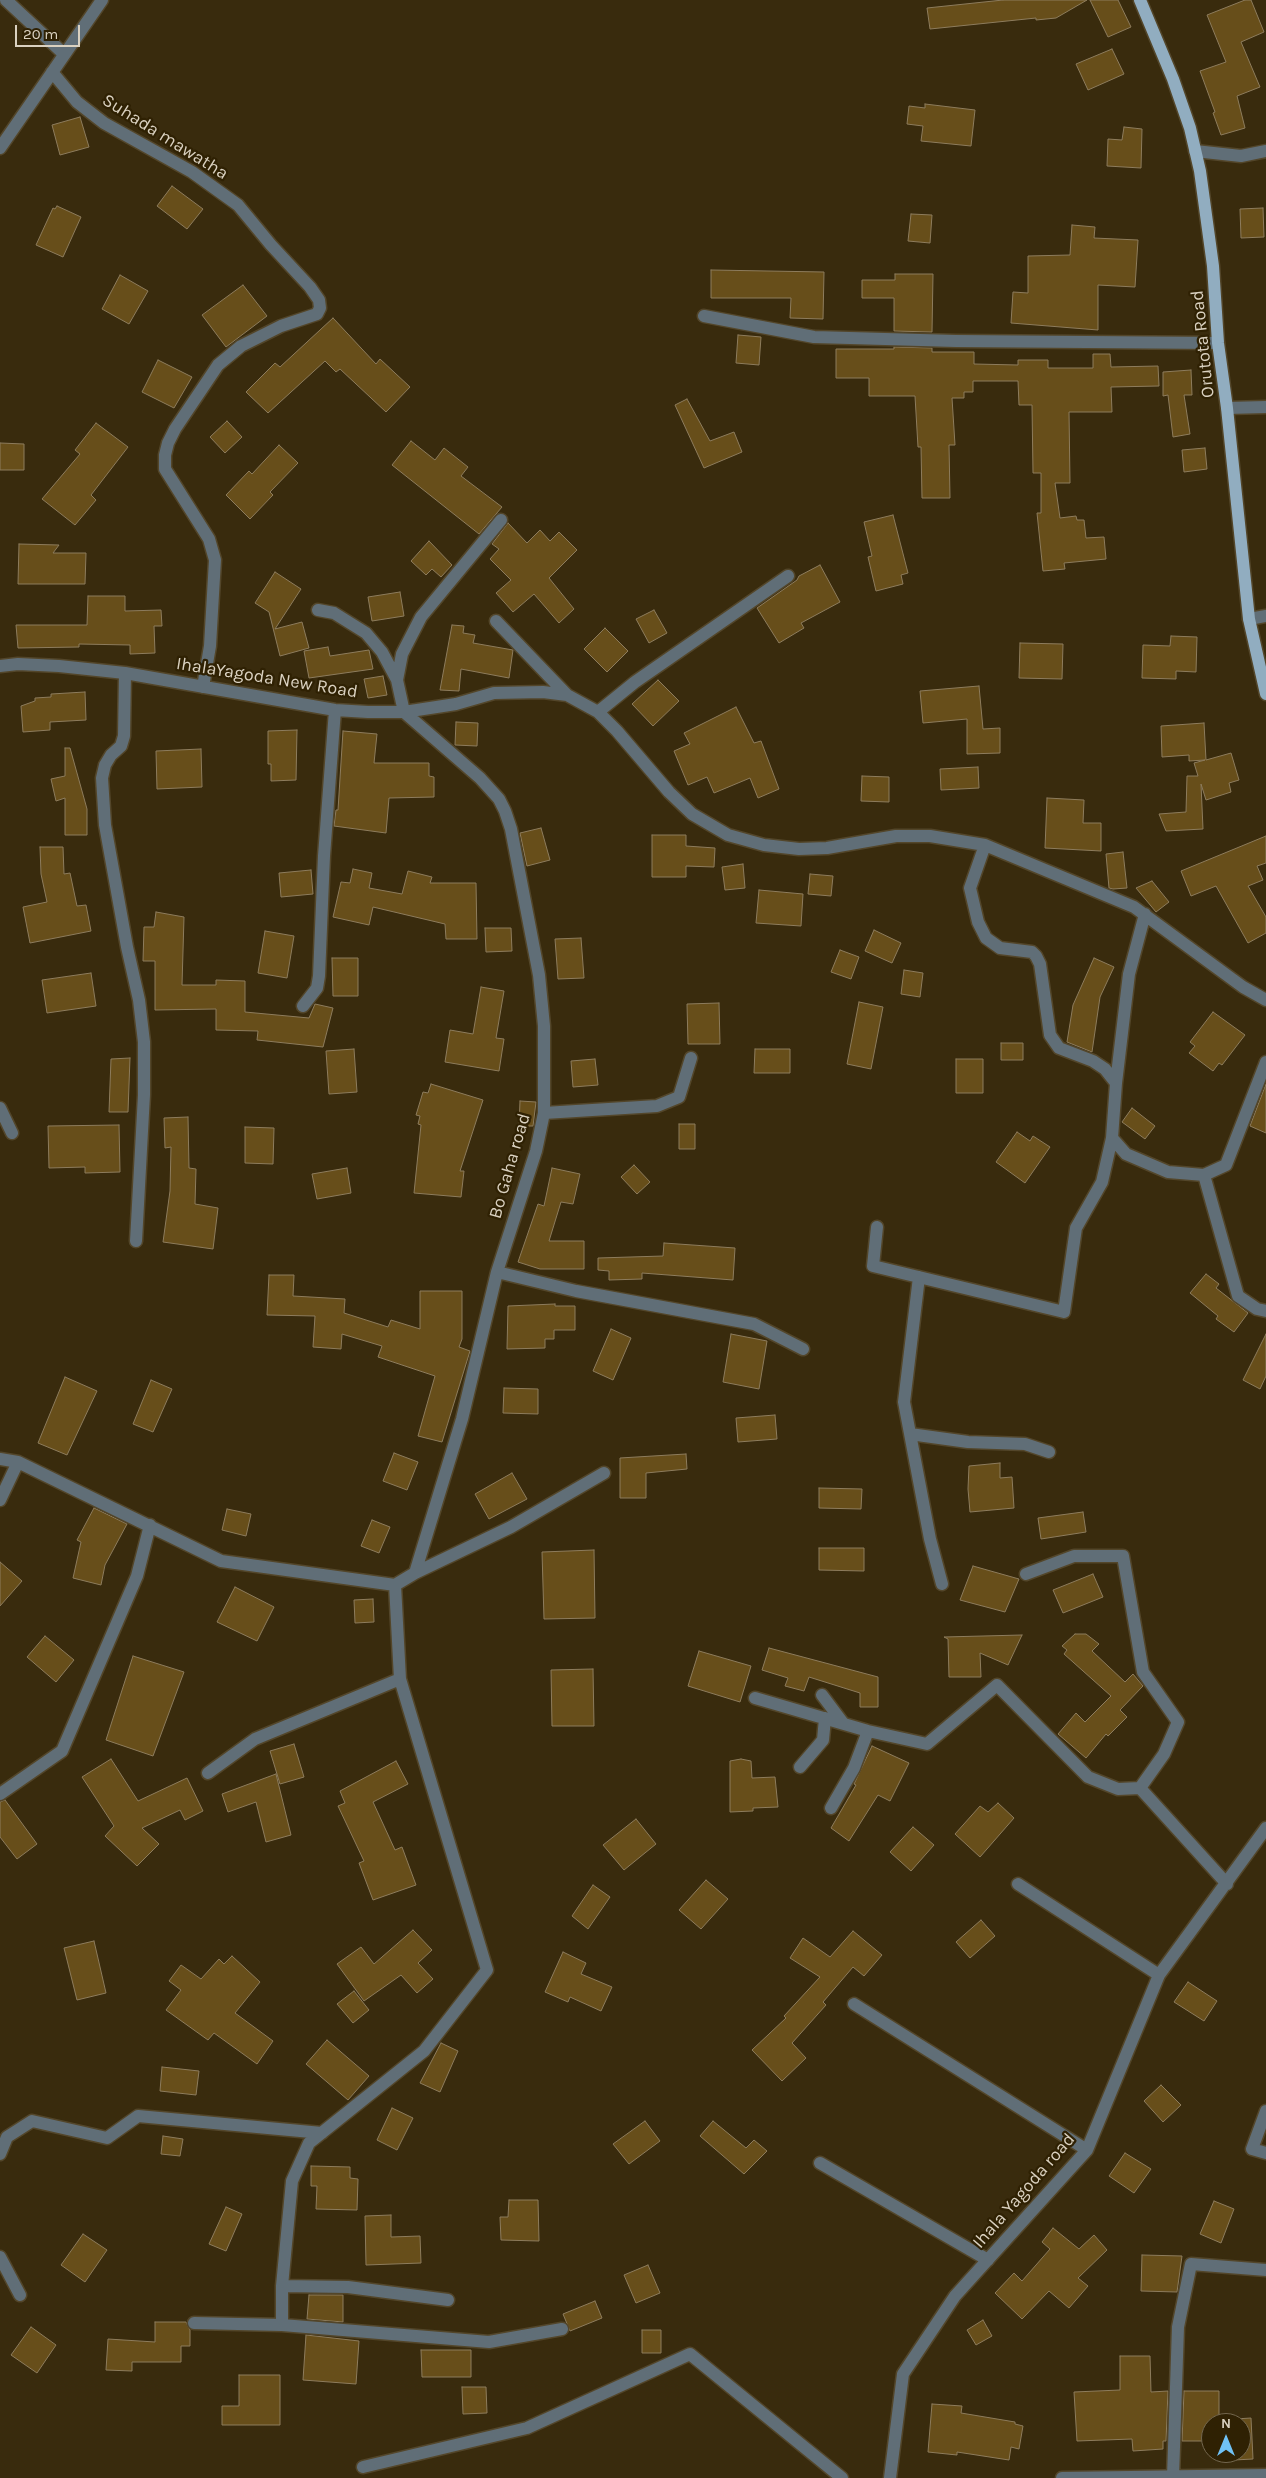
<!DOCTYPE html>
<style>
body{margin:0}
#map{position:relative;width:1266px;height:2478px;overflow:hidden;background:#392b0d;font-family:Karla,sans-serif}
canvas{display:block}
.north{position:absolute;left:1201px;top:2413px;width:50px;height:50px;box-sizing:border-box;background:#2f2103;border:1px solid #73674f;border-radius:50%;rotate:0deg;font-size:14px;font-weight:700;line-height:20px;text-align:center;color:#dad1c0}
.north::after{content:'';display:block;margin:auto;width:18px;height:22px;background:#70c1f4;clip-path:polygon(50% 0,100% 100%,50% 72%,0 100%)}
.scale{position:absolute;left:15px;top:25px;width:65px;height:22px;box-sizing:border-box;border:2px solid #dad1c0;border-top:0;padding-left:6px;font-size:15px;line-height:18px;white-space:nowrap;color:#dad1c0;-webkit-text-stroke:4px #2f2103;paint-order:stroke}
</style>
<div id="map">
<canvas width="1266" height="2478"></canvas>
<div class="north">N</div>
<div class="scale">20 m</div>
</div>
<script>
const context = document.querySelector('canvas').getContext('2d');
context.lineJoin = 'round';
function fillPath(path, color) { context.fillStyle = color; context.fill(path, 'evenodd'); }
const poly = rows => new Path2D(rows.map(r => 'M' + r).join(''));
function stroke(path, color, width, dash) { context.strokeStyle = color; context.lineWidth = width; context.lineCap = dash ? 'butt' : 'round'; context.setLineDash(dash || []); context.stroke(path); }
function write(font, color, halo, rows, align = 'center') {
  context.font = font + ' Karla,sans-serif'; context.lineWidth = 4.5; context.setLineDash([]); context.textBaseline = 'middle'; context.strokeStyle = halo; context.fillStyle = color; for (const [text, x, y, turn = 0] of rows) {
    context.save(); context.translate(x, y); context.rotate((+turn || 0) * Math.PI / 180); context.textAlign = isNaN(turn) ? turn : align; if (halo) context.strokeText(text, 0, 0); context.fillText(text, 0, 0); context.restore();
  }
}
const building = poly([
 [1003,0,1087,0,1056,18,1036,20,1036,18,930,29,927,8,1003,0],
 [1090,0,1118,0,1131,27,1108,37,1090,0],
 [1245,0,1251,0,1264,32,1241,42,1260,87,1237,96,1245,128,1221,135,1213,113,1215,112,1200,71,1226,62,1207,15,1245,0],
 [1112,49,1124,74,1088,90,1076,64,1112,49],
 [925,104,975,110,971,146,921,141,923,126,907,124,909,106,925,108,925,104],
 [80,117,89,147,60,155,52,125,80,117],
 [1124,127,1142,129,1141,168,1107,166,1108,139,1122,140,1124,127],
 [172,186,203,209,187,229,157,206,172,186],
 [57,206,81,217,63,257,36,245,53,208,55,209,57,206],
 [1263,208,1264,237,1241,238,1240,209,1263,208],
 [911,214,932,215,930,243,908,241,911,214],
 [1072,225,1095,227,1094,238,1138,240,1135,287,1098,285,1098,330,1011,323,1013,292,1028,293,1028,256,1070,255,1072,225],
 [711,270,824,272,823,319,790,318,791,298,711,298,711,270],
 [895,274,933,274,932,332,894,331,894,298,862,298,862,280,895,280,895,274],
 [120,275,148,291,129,324,102,309,120,275],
 [243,285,267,316,226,347,202,315,243,285],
 [333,318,376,364,380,359,410,387,386,412,340,369,336,372,325,361,268,413,246,392,275,363,280,367,333,318],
 [738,335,761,337,759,365,736,363,738,335],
 [894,347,932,348,932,352,974,352,974,364,1018,365,1018,360,1048,360,1048,368,1093,368,1093,354,1110,354,1111,367,1158,366,1159,386,1111,387,1112,412,1069,412,1070,483,1055,483,1060,518,1076,516,1077,520,1084,520,1086,538,1104,537,1106,559,1064,563,1065,569,1043,571,1037,513,1041,513,1041,473,1033,473,1032,405,1019,405,1018,381,973,381,973,392,964,392,964,398,952,398,955,445,949,445,950,498,922,498,921,447,918,447,915,396,869,396,869,378,836,378,836,349,894,349,894,347],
 [158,360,192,377,174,408,142,392,158,360],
 [1191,370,1192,395,1184,395,1190,434,1173,437,1168,395,1163,396,1163,372,1191,370],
 [687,399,710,441,734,432,742,452,704,468,675,405,687,399],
 [227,421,242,437,225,453,210,437,227,421],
 [96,423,128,447,91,495,96,500,75,525,42,499,80,454,75,450,96,423],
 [411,441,435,460,444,448,468,467,461,476,502,507,479,534,392,465,411,441],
 [0,443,24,444,24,470,0,470,0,443],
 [279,445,298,463,270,492,273,495,250,519,226,495,249,471,252,474,279,445],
 [1205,448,1207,469,1184,472,1182,450,1205,448],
 [893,515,908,573,901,575,903,584,876,591,868,557,872,556,864,522,893,515],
 [508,523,527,543,540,530,550,541,559,532,577,550,549,578,574,609,559,623,534,594,513,612,496,593,511,580,490,559,499,549,492,544,508,523],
 [429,541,452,565,441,577,432,569,426,575,411,561,429,541],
 [19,544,59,545,53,553,86,553,85,584,18,584,19,544],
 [820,565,840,602,801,623,804,628,779,643,757,608,797,580,799,576,820,565],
 [275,572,301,589,275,629,302,622,309,648,280,656,269,612,255,603,275,572],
 [400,592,404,616,372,621,368,597,400,592],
 [88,596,125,596,125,611,161,610,162,626,154,626,155,653,130,654,130,645,79,644,79,647,18,648,16,625,87,625,88,596],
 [654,610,667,633,649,643,636,619,654,610],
 [452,625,464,626,463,633,475,635,473,643,513,650,509,678,461,669,459,691,440,690,452,625],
 [605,628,628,651,607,672,584,649,605,628],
 [1171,636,1197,637,1196,672,1176,671,1176,679,1142,678,1143,645,1170,646,1171,636],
 [1020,643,1063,644,1062,679,1019,678,1020,643],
 [328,647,330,656,369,650,373,669,309,678,304,651,328,647],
 [383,676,387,695,368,698,364,679,383,676],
 [658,680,679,701,653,726,632,704,658,680],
 [979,686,983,729,1000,728,1000,753,967,754,967,719,923,723,920,691,979,686],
 [85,692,86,720,50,722,50,730,23,732,21,706,35,701,35,698,51,697,51,694,85,692],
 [736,707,754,743,761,741,779,789,758,798,750,778,714,793,707,777,688,785,674,751,690,744,684,733,736,707],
 [456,722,478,723,477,746,455,745,456,722],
 [1204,723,1206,760,1231,753,1239,780,1229,783,1231,792,1206,800,1201,784,1203,829,1166,831,1159,814,1186,812,1187,776,1198,776,1194,763,1205,760,1189,761,1189,755,1162,757,1161,726,1204,723],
 [297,730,296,780,271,781,271,764,268,764,268,731,297,730],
 [343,731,377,734,374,763,429,763,429,776,434,777,434,797,389,798,386,833,334,826,336,810,338,810,343,731],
 [65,748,70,748,87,809,87,835,65,835,65,798,56,801,51,779,65,776,65,748],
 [201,749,202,787,157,789,156,751,201,749],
 [978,767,979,788,941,790,940,769,978,767],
 [862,776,889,777,889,802,861,801,862,776],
 [1047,798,1084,800,1083,823,1101,823,1101,851,1045,848,1047,798],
 [541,828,550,860,527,866,520,833,541,828],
 [652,835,686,835,686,846,715,848,714,867,686,866,686,877,652,877,652,835],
 [1266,836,1266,863,1257,866,1263,880,1248,886,1266,917,1266,933,1248,943,1216,886,1191,896,1181,871,1266,836],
 [40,847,63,847,64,874,70,873,77,906,86,905,91,931,30,943,23,907,47,902,41,874,40,847],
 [1123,852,1127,888,1113,889,1109,888,1106,854,1123,852],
 [743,864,745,888,725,890,722,867,743,864],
 [353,869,372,873,369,888,402,894,408,871,432,877,430,883,476,883,477,939,446,939,445,924,373,907,369,925,333,917,341,882,350,883,353,869],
 [311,870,313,894,281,897,279,873,311,870],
 [810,874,833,876,831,896,808,894,810,874],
 [1152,881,1169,902,1156,912,1136,888,1152,881],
 [759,890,803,894,801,926,756,923,759,890],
 [156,912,184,917,182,985,216,985,216,980,245,981,245,1012,309,1018,315,1004,333,1008,323,1047,257,1040,258,1031,216,1030,216,1009,155,1010,155,961,143,961,144,927,154,927,156,912],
 [485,928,511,928,512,951,486,952,485,928],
 [874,930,901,943,892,963,865,951,874,930],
 [265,931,294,936,287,978,258,973,265,931],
 [581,938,584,978,558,979,555,939,581,938],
 [840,950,859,957,851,979,831,972,840,950],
 [332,958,358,958,358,996,333,996,332,958],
 [1094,958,1114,967,1100,997,1092,1052,1067,1042,1073,1005,1094,958],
 [904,970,923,973,920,997,901,994,904,970],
 [91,973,96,1006,47,1013,42,980,91,973],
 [481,987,504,991,496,1038,504,1039,499,1071,445,1062,450,1030,473,1034,481,987],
 [859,1002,883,1007,871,1069,847,1064,859,1002],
 [719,1003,720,1044,688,1044,687,1004,719,1003],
 [1213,1012,1245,1035,1222,1065,1219,1063,1213,1071,1189,1053,1195,1046,1190,1042,1213,1012],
 [1001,1043,1023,1043,1023,1060,1001,1060,1001,1043],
 [354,1049,357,1092,329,1094,326,1051,354,1049],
 [755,1049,790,1049,790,1073,754,1073,755,1049],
 [130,1058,128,1112,109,1112,111,1059,130,1058],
 [595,1059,598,1085,573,1087,571,1061,595,1059],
 [956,1059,983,1059,983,1093,956,1093,956,1059],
 [431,1084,483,1100,460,1171,464,1171,461,1197,414,1193,421,1125,418,1124,420,1116,416,1115,423,1092,428,1093,431,1084],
 [1266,1084,1266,1133,1250,1126,1266,1084],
 [520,1101,536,1102,533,1126,519,1126,520,1101],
 [1132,1108,1155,1126,1145,1139,1122,1122,1132,1108],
 [188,1117,189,1168,196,1169,195,1204,218,1208,213,1249,163,1242,170,1191,171,1147,165,1148,164,1118,188,1117],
 [679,1124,695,1124,695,1149,679,1149,679,1124],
 [119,1125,120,1172,85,1173,85,1167,49,1168,48,1126,119,1125],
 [245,1127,274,1128,273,1164,245,1163,245,1127],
 [1017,1132,1030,1141,1033,1136,1050,1147,1025,1183,996,1162,1017,1132],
 [634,1165,650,1182,637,1194,621,1177,634,1165],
 [347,1168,351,1193,317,1199,312,1174,347,1168],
 [552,1168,580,1174,573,1204,561,1202,549,1241,584,1241,584,1269,540,1269,518,1262,538,1204,544,1206,552,1168],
 [664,1243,735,1248,733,1280,642,1273,642,1279,609,1280,609,1271,598,1270,598,1258,663,1256,664,1243],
 [1206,1274,1219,1284,1216,1288,1248,1313,1234,1332,1216,1319,1218,1316,1190,1293,1206,1274],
 [269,1275,294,1275,293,1296,345,1299,344,1313,388,1327,391,1320,420,1329,420,1291,462,1291,462,1339,459,1347,470,1351,442,1442,418,1436,435,1376,378,1357,382,1346,342,1334,341,1349,313,1347,315,1316,267,1315,269,1275],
 [555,1304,555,1306,575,1306,575,1330,554,1330,554,1339,545,1339,545,1348,507,1349,508,1306,555,1304],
 [611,1329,631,1338,613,1380,593,1371,611,1329],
 [731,1334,767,1341,759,1389,723,1382,731,1334],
 [1266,1334,1266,1376,1260,1389,1243,1380,1266,1334],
 [65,1377,97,1391,67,1455,38,1443,65,1377],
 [151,1380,172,1389,153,1432,133,1424,151,1380],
 [504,1388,538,1389,538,1414,503,1413,504,1388],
 [775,1415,777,1439,738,1442,736,1418,775,1415],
 [394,1453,418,1462,407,1490,383,1481,394,1453],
 [686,1454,687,1469,646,1473,646,1498,620,1498,620,1458,686,1454],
 [1000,1463,1000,1478,1012,1477,1014,1508,970,1512,968,1489,969,1466,1000,1463],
 [512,1473,527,1499,489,1519,475,1494,512,1473],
 [819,1488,862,1489,861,1509,819,1508,819,1488],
 [94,1508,127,1524,105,1565,101,1585,73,1578,81,1542,77,1540,94,1508],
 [227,1509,251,1514,246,1536,222,1530,227,1509],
 [1083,1512,1086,1532,1041,1539,1038,1518,1083,1512],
 [372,1520,390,1527,379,1553,361,1546,372,1520],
 [819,1548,864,1548,864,1571,819,1570,819,1548],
 [594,1550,595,1618,544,1619,542,1552,594,1550],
 [0,1562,22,1581,0,1606,0,1562],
 [973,1566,1019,1579,1005,1612,960,1600,973,1566],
 [1093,1574,1103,1597,1063,1613,1053,1590,1093,1574],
 [235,1587,274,1607,257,1641,217,1622,235,1587],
 [373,1599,374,1622,355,1623,354,1600,373,1599],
 [1075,1634,1086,1634,1099,1644,1092,1651,1125,1682,1133,1674,1143,1686,1120,1710,1127,1717,1108,1736,1106,1734,1086,1758,1058,1734,1076,1713,1085,1722,1111,1696,1064,1654,1067,1650,1062,1646,1075,1634],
 [1022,1635,1008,1665,980,1653,981,1677,949,1677,948,1639,944,1637,1022,1635],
 [45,1636,74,1660,56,1682,27,1657,45,1636],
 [769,1648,878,1677,878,1707,860,1707,860,1693,809,1677,804,1691,785,1686,788,1678,762,1670,769,1648],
 [699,1651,751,1666,740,1702,688,1686,699,1651],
 [133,1656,184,1672,153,1756,106,1740,133,1656],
 [593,1669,594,1726,552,1726,551,1670,593,1669],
 [294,1744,304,1777,280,1784,270,1751,294,1744],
 [872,1746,909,1763,890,1801,878,1795,849,1841,831,1828,856,1785,854,1784,872,1746],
 [111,1759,138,1801,187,1778,203,1811,185,1820,180,1810,142,1828,159,1844,137,1866,105,1836,114,1826,82,1777,111,1759],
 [741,1759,751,1761,752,1778,775,1777,778,1807,753,1808,753,1811,730,1812,730,1761,741,1759],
 [396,1761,408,1784,373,1802,395,1850,402,1847,416,1885,373,1900,359,1863,364,1861,338,1806,345,1803,340,1791,396,1761],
 [276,1774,291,1835,266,1842,256,1802,228,1812,222,1794,276,1774],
 [5,1800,37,1844,17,1859,0,1837,0,1802,5,1800],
 [998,1803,1014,1818,980,1857,955,1834,980,1806,988,1812,998,1803],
 [636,1819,656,1844,624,1870,603,1845,636,1819],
 [913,1827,934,1845,911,1871,890,1852,913,1827],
 [706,1880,728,1899,701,1929,679,1910,706,1880],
 [593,1885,610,1897,588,1929,572,1916,593,1885],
 [981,1920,995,1936,970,1958,956,1942,981,1920],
 [413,1930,432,1950,418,1963,433,1979,417,1993,401,1975,364,2001,337,1964,361,1947,374,1964,413,1930],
 [853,1931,882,1955,864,1976,853,1967,823,2002,826,2005,792,2043,806,2058,782,2081,752,2050,786,2018,784,2016,820,1977,790,1958,803,1938,830,1957,853,1931],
 [94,1941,106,1993,77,2000,64,1948,94,1941],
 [563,1952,586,1963,581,1974,612,1987,601,2011,570,1997,568,2002,545,1992,563,1952],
 [232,1956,260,1982,235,2013,273,2041,257,2064,214,2033,208,2040,166,2010,181,1990,169,1981,181,1965,201,1979,219,1959,224,1964,232,1956],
 [1188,1982,1217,2001,1204,2021,1174,2002,1188,1982],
 [354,1991,369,2010,353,2023,337,2004,354,1991],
 [327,2040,369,2076,348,2100,306,2064,327,2040],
 [441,2043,458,2051,440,2092,420,2083,441,2043],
 [162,2067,199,2071,196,2095,160,2091,162,2067],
 [1161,2085,1181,2105,1163,2122,1144,2101,1161,2085],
 [392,2108,413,2118,397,2150,377,2140,392,2108],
 [645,2121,660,2141,629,2164,613,2144,645,2121],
 [713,2121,746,2148,754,2140,767,2151,744,2174,700,2136,713,2121],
 [163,2136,183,2139,180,2156,161,2154,163,2136],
 [1125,2153,1151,2169,1134,2193,1109,2176,1125,2153],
 [311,2166,350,2167,350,2178,358,2179,357,2210,316,2209,317,2186,311,2186,311,2166],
 [509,2200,538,2200,539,2241,501,2240,500,2217,508,2217,509,2200],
 [1214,2201,1234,2209,1221,2243,1200,2234,1214,2201],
 [226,2207,242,2214,226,2251,209,2244,226,2207],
 [391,2215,391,2237,420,2236,421,2263,366,2265,365,2216,391,2215],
 [1053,2228,1079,2249,1094,2235,1107,2250,1078,2278,1088,2286,1069,2308,1049,2291,1022,2319,995,2293,1014,2273,1022,2281,1050,2249,1042,2242,1053,2228],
 [83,2234,107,2250,85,2282,61,2265,83,2234],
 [1142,2255,1182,2256,1177,2292,1141,2291,1142,2255],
 [648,2265,660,2293,636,2303,624,2275,648,2265],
 [309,2295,343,2295,343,2322,307,2319,309,2295],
 [595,2301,602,2318,570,2331,563,2314,595,2301],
 [983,2320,992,2336,976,2345,967,2330,983,2320],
 [155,2322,186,2322,190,2330,190,2346,181,2346,181,2362,132,2362,132,2371,106,2370,108,2339,155,2342,155,2322],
 [31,2327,56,2345,37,2373,11,2355,31,2327],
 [642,2330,661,2330,661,2353,642,2353,642,2330],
 [306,2335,359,2341,356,2384,303,2380,306,2335],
 [421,2350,471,2350,471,2377,422,2377,421,2350],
 [1120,2356,1150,2356,1151,2392,1168,2391,1166,2441,1163,2441,1163,2449,1133,2451,1132,2439,1077,2441,1074,2392,1120,2390,1120,2356],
 [239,2375,280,2375,280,2425,222,2425,222,2406,239,2406,239,2375],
 [462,2387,486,2387,487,2413,463,2414,462,2387],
 [1184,2391,1219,2391,1219,2420,1251,2418,1253,2459,1234,2460,1234,2453,1241,2453,1241,2423,1211,2423,1211,2441,1182,2441,1184,2391],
 [932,2404,962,2406,961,2413,1015,2422,1015,2424,1023,2426,1019,2449,1011,2447,1009,2460,957,2452,957,2455,928,2452,932,2404]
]);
fillPath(building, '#674e1a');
stroke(building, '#8d7c5d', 1);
const minor = poly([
 [6,0,64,54],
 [52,72,77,102,104,123,192,172,238,205,271,245,310,287,319,300,320,308,317,314,281,326,241,346,218,365,175,429,168,443,165,455,165,469,209,539,215,560,210,646,203,687],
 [0,148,102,0],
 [1195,151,1241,156,1266,151],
 [704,316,814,337,956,341,1218,343],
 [1227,408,1266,407],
 [318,610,334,613,366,633,382,652,397,680],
 [1249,619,1266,616],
 [496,621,567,695],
 [0,666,18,664,59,666,125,673,335,710,368,712,404,712,456,704,494,693,543,692,567,695,598,712,617,731,669,792,692,814,728,835,764,845,799,849,827,848,896,836,930,836,985,845,1134,907,1243,987,1266,1000],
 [125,673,124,736,121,746,111,755,105,765,102,778,105,825,127,947,139,1000,144,1042,144,1095,136,1241],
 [598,712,635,682,788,576],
 [985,845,970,888,978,922,986,938,1000,948,1032,952,1036,956,1040,964,1050,1035,1059,1048,1093,1061,1105,1069,1116,1083],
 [303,1006,317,988,319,976,324,856,335,710],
 [0,1108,12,1133],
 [544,1113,657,1106,679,1097,691,1058],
 [1112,1138,1126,1154,1168,1172,1204,1175,1226,1165,1266,1062],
 [1204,1175,1238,1296,1257,1309,1266,1311],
 [877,1227,873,1266,1064,1312,1076,1228,1102,1182,1112,1138,1116,1083,1129,974,1145,914],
 [497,1272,576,1291,754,1324,803,1349],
 [919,1277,904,1402,930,1539,942,1584],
 [910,1434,968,1442,1025,1444,1049,1452],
 [0,1459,18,1462,221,1561,395,1585,415,1573,511,1527,604,1473],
 [0,1500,18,1462],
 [415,1573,462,1419,497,1272,536,1151,544,1113,544,1026,539,975,511,829,505,811,499,799,480,778,404,712,397,680,402,654,421,617,501,520],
 [1026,1574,1074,1556,1123,1556,1143,1672,1178,1722,1164,1754,1140,1788],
 [822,1695,843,1723],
 [755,1698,868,1731,927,1744,997,1685,1088,1777,1118,1789,1140,1788,1227,1884],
 [800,1767,823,1740,825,1718],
 [208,1773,255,1739,400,1679],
 [0,1794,62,1751,137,1576,150,1525],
 [831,1808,854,1768,868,1731],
 [1018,1884,1159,1975],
 [854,2004,1087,2150],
 [1266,2111,1252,2149,1266,2153],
 [0,2154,7,2137,32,2121,107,2138,138,2116,322,2133],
 [820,2163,988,2260],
 [0,2257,20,2295],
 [282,2286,348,2287,448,2300],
 [194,2323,282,2325,489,2342,562,2329],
 [282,2325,282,2286,292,2181,309,2143,424,2051,487,1970,400,1679,395,1585],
 [363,2467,527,2428,690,2354,842,2478],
 [1173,2477,1178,2327,1191,2264,1266,2270],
 [890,2478,903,2374,955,2296,1087,2150,1159,1975,1266,1828],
 [1062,2478,1266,2475]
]);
const major = poly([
 [1140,0,1173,79,1190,128,1200,171,1213,266,1218,343,1227,408,1249,619,1266,694]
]);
stroke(minor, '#53462a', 15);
stroke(major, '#53462a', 15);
stroke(minor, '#606e77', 12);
stroke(major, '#91adc0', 12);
write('18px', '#dad1c0', '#2f2103', [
 ["Suhada mawatha",165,137,32],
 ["Orutota Road",1203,344,-96],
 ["IhalaYagoda New Road",267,678,9],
 ["Bo Gaha road",510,1166,-74],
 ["Ihala Yagoda road",1024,2191,-49]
]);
</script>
